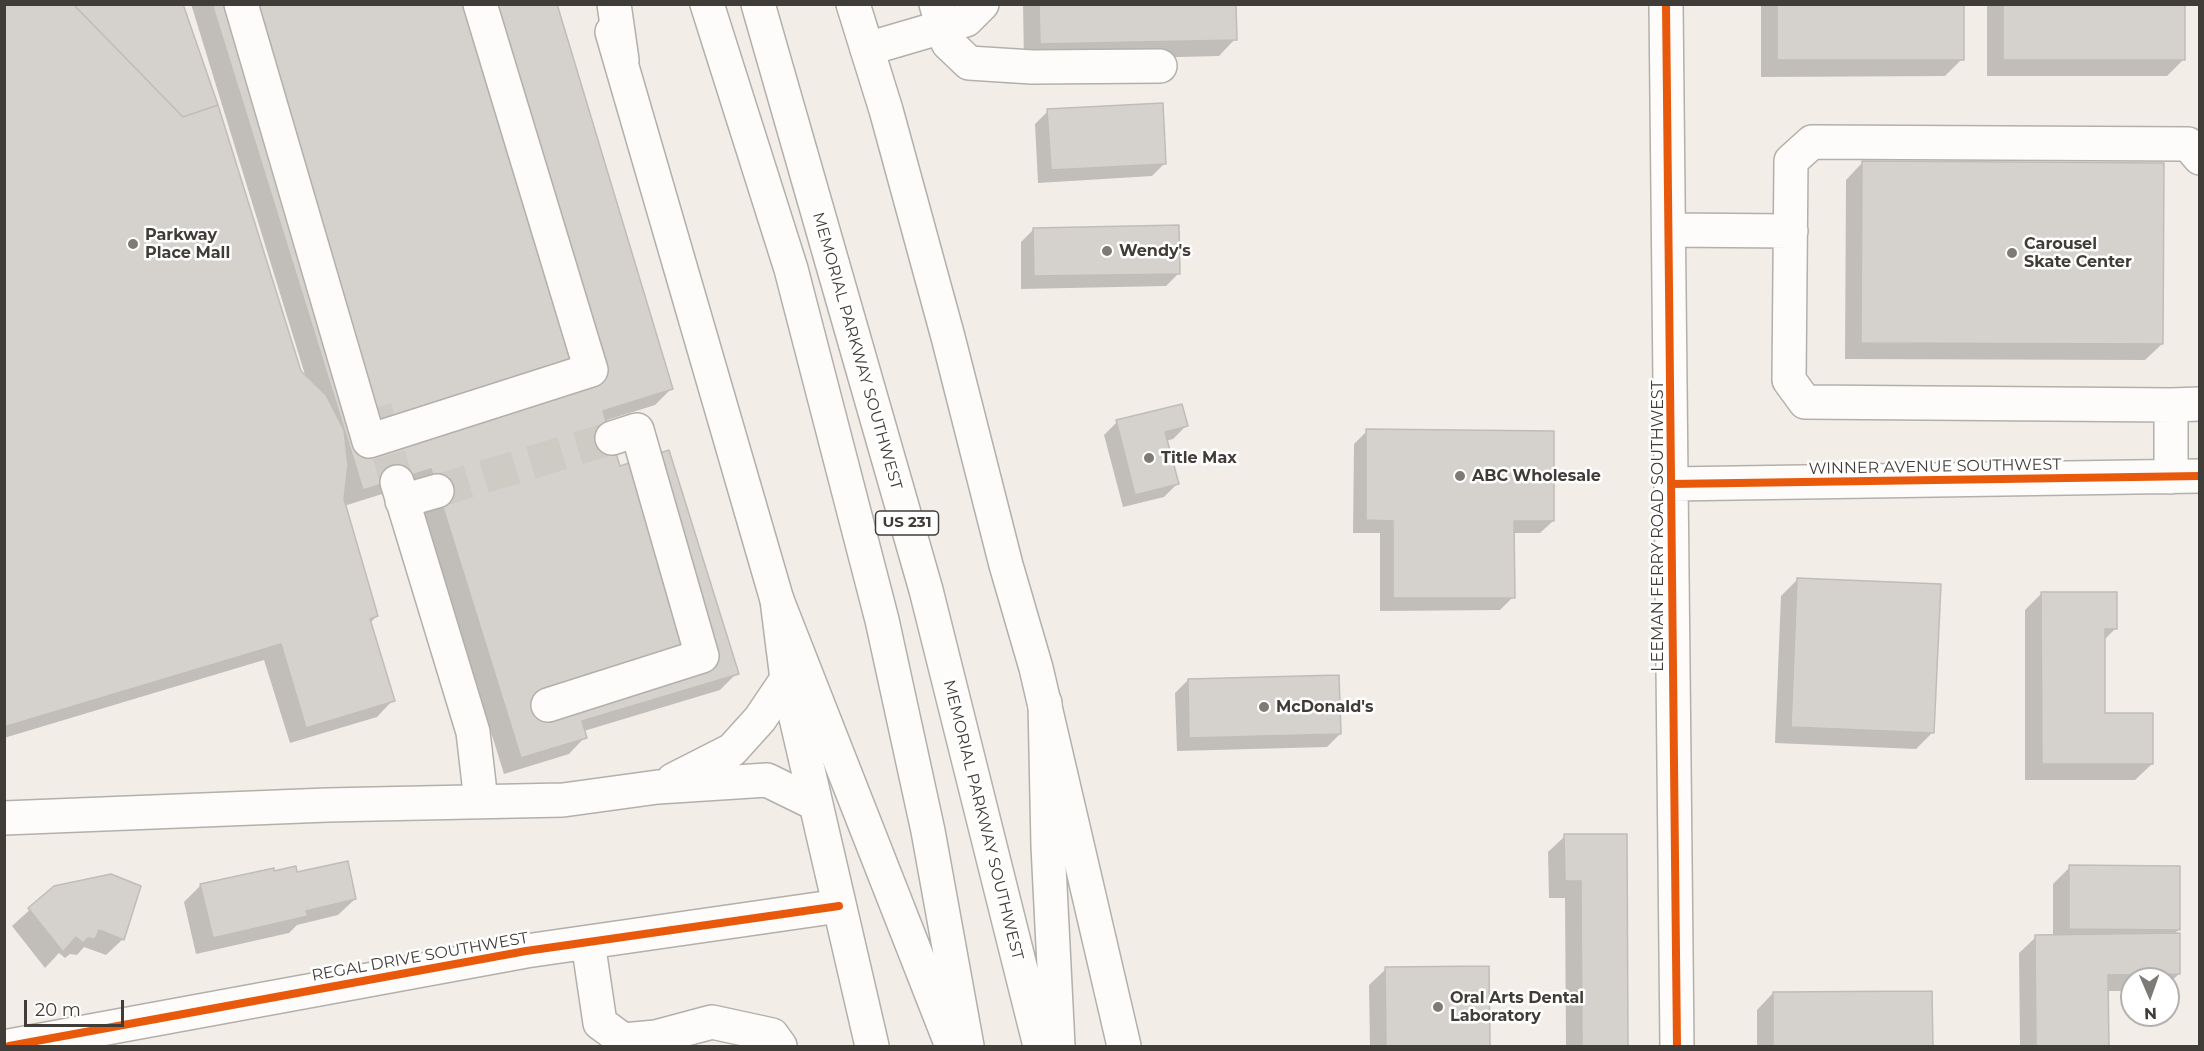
<!DOCTYPE html>
<style>
body{margin:0}
#map{position:relative;width:2204px;height:1051px;overflow:hidden;background:#f2ede7;font-family:Montserrat,sans-serif}
canvas{display:block}
.frame{position:absolute;inset:0;border:6px solid #403c38;pointer-events:none}
.north{position:absolute;left:2120px;top:967px;width:60px;height:60px;box-sizing:border-box;background:#fff;border:2px solid #b3b1af;border-radius:50%;rotate:178deg;font-size:16px;font-weight:700;line-height:24px;text-align:center;color:#403c38}
.north::after{content:'';display:block;margin:auto;width:21px;height:27px;background:#7e7a75;clip-path:polygon(50% 0,100% 100%,50% 72%,0 100%)}
.scale{position:absolute;left:24px;top:1000px;width:100px;height:27px;box-sizing:border-box;border:3px solid #403c38;border-top:0;padding-left:8px;font-size:18px;line-height:21px;white-space:nowrap;color:#403c38;-webkit-text-stroke:4px #fff;paint-order:stroke}
</style>
<div id="map">
<canvas width="2204" height="1051"></canvas>
<div class="frame"></div>
<div class="north">N</div>
<div class="scale">20 m</div>
</div>
<script>
const context = document.querySelector('canvas').getContext('2d');
context.lineJoin = 'round';
function fillPath(path, color) { context.fillStyle = color; context.fill(path, 'evenodd'); }
const poly = rows => new Path2D(rows.map(r => 'M' + r).join(''));
function stroke(path, color, width, dash) { context.strokeStyle = color; context.lineWidth = width; context.lineCap = dash ? 'butt' : 'round'; context.setLineDash(dash || []); context.stroke(path); }
function write(font, color, halo, rows, align = 'center') {
  context.font = font + ' Montserrat,sans-serif'; context.lineWidth = 5; context.setLineDash([]); context.textBaseline = 'middle'; context.strokeStyle = halo; context.fillStyle = color; for (const [text, x, y, turn = 0] of rows) {
    context.save(); context.translate(x, y); context.rotate((+turn || 0) * Math.PI / 180); context.textAlign = isNaN(turn) ? turn : align; if (halo) context.strokeText(text, 0, 0); context.fillText(text, 0, 0); context.restore();
  }
}
fillPath(poly([
 [4,4,306,378,191,4,555,4,672,388,655,405,604,421,619,468,737,673,720,690,584,731,585,737,569,754,504,774,414,484,344,506,377,616,370,623,393,700,377,717,290,743,264,660,4,738],
 [1023,4,1235,4,1235,39,1219,56,1024,61],
 [1761,4,1962,4,1962,59,1945,76,1761,77],
 [1987,4,2184,4,2184,59,2167,76,1987,76],
 [1048,111,1165,163,1152,176,1038,183,1035,124],
 [1862,163,2162,344,2145,360,1845,359,1846,180],
 [1034,229,1179,273,1166,286,1021,289,1021,242],
 [1117,422,1186,426,1173,439,1166,441,1177,484,1164,497,1123,507,1104,435],
 [1367,431,1553,521,1540,533,1513,533,1513,597,1500,610,1380,611,1380,533,1353,533,1354,444],
 [1798,579,1933,732,1916,749,1775,743,1781,596],
 [2042,593,2116,628,2104,640,2104,715,2152,764,2135,780,2025,780,2025,610],
 [1188,680,1340,734,1327,747,1177,751,1175,693],
 [1626,835,1627,1046,1566,1046,1565,898,1549,898,1548,852,1565,836],
 [2070,867,2179,929,2173,935,2179,974,2168,984,2168,979,2132,979,2132,991,2107,991,2107,1046,2020,1046,2019,953,2036,937,2053,936,2053,884],
 [273,873,296,874,355,899,338,915,297,925,289,933,196,954,184,902,201,885],
 [54,888,123,939,106,955,84,947,77,955,70,954,65,958,59,953,45,968,12,926],
 [1488,968,1488,1046,1370,1046,1369,985,1386,969],
 [1931,992,1931,1046,1757,1046,1757,1010,1773,993]
]), '#0003');
const building = poly([
 [4,4,73,4,183,117,218,105,301,371,326,395,344,430,348,465,344,499,378,616,370,619,395,701,306,728,281,644,4,727,4,4],
 [73,4,183,4,218,105,183,117,73,4],
 [212,4,557,4,673,389,603,411,620,466,669,450,739,674,582,721,587,738,521,758,431,469,363,490,212,4],
 [1039,4,1236,4,1237,40,1040,44,1039,4],
 [1777,4,1964,4,1964,60,1777,60,1777,4],
 [2003,4,2185,4,2185,60,2003,60,2003,4],
 [1163,103,1166,164,1051,170,1047,109,1163,103],
 [1862,161,2164,163,2163,344,1861,343,1862,161],
 [1179,225,1180,274,1034,276,1033,228,1179,225],
 [1182,404,1188,426,1165,432,1179,484,1135,495,1116,420,1182,404],
 [1366,429,1554,431,1554,521,1514,521,1515,598,1393,598,1393,521,1366,520,1366,429],
 [1797,578,1941,584,1934,733,1791,727,1797,578],
 [2041,592,2117,592,2117,629,2105,629,2105,713,2153,713,2153,764,2042,764,2041,592],
 [1339,675,1341,734,1189,738,1188,679,1339,675],
 [1564,834,1627,834,1628,1046,1582,1046,1581,881,1565,881,1564,834],
 [348,861,356,899,306,911,308,916,213,938,200,884,274,868,274,871,296,866,297,872,348,861],
 [2069,865,2180,866,2180,930,2069,929,2069,865],
 [111,874,141,886,124,940,99,930,95,939,88,938,83,943,76,937,63,952,28,908,54,886,111,874],
 [2180,933,2180,974,2108,975,2109,1046,2036,1046,2035,935,2180,933],
 [1489,966,1490,1046,1386,1046,1385,967,1489,966],
 [1932,991,1933,1046,1773,1046,1773,992,1932,991]
]);
fillPath(building, '#d5d1cd');
stroke(building, '#c0bdb8', 1.5);
stroke(poly([
 [375,408,397,482],
 [437,491,612,438]
]), '#cecac4', 33, [33, 16]);
const minor = poly([
 [241,4,369,441,591,370,480,4],
 [936,4,948,43,969,63,1032,67,1160,66],
 [1666,4,1677,1046],
 [867,49,966,20,982,4],
 [1669,230,1791,231],
 [2171,405,1805,402,1789,380,1791,161,1812,142,2188,144,2200,158],
 [2171,477,2171,405,2200,404],
 [397,482,473,732,481,801],
 [1671,484,2200,476],
 [402,501,437,491],
 [548,705,702,656,637,430,612,438],
 [673,780,732,750,760,719,787,679],
 [4,818,327,805,563,800,658,787,767,780,814,803],
 [588,942,600,1023,623,1040,656,1037,712,1022,772,1035,780,1046],
 [9,1046,526,951,839,906]
]);
const major = poly([
 [853,4,886,110,948,337,1006,565,1036,668,1124,1046],
 [612,32,777,600,787,679,872,1046]
]);
const highway = poly([
 [614,4,622,60],
 [707,4,791,269,882,620,928,831,967,1046],
 [758,4,926,590,1040,1046],
 [777,600,952,1046],
 [1045,703,1048,846,1058,1046]
]);
stroke(minor, '#b3afaa', 36);
stroke(major, '#b3afaa', 36);
stroke(highway, '#b3afaa', 36);
stroke(minor, '#fdfcfb', 33);
stroke(major, '#fdfcfb', 33);
stroke(highway, '#fdfcfb', 33);
stroke(poly([
 [1666,4,1677,1046],
 [1671,484,2200,476],
 [9,1046,526,951,839,906]
]), '#e8590c', 8);
for (const [x, y, r, color] of [
 [133,244,6,"#7e7a75"],
 [1107,251,6,"#7e7a75"],
 [2012,253,6,"#7e7a75"],
 [1149,458,6,"#7e7a75"],
 [1460,476,6,"#7e7a75"],
 [1264,707,6,"#7e7a75"],
 [1438,1007,6,"#7e7a75"]
]) { const dot = new Path2D(); dot.arc(x, y, r, 0, 2 * Math.PI); context.fillStyle = color; context.fill(dot); stroke(dot, '#fff', 2); }
for (const [x, y, w] of [
 [907,523,63]
]) { const box = new Path2D(); box.roundRect(x - w / 2, y - 12, w, 24, 4.5); context.fillStyle = '#fff'; context.fill(box); stroke(box, '#403c38', 1.5); }
write('bold 15px', '#403c38', null, [
 ["US 231",907,523]
]);
write('bold 16px', '#403c38', '#fff', [
 ["Parkway",145,235],
 ["Place Mall",145,253],
 ["Carousel",2024,244],
 ["Skate Center",2024,262],
 ["Wendy's",1119,251],
 ["Title Max",1161,458],
 ["ABC Wholesale",1472,476],
 ["McDonald's",1276,707],
 ["Oral Arts Dental",1450,998],
 ["Laboratory",1450,1016]
], 'left');
write('16px', '#403c38', '#fff', [
 ["MEMORIAL PARKWAY SOUTHWEST",857,351,74],
 ["WINNER AVENUE SOUTHWEST",1935,467,-1],
 ["LEEMAN FERRY ROAD SOUTHWEST",1658,526,-90],
 ["MEMORIAL PARKWAY SOUTHWEST",983,820,76],
 ["REGAL DRIVE SOUTHWEST",420,957,-10]
]);
</script>
